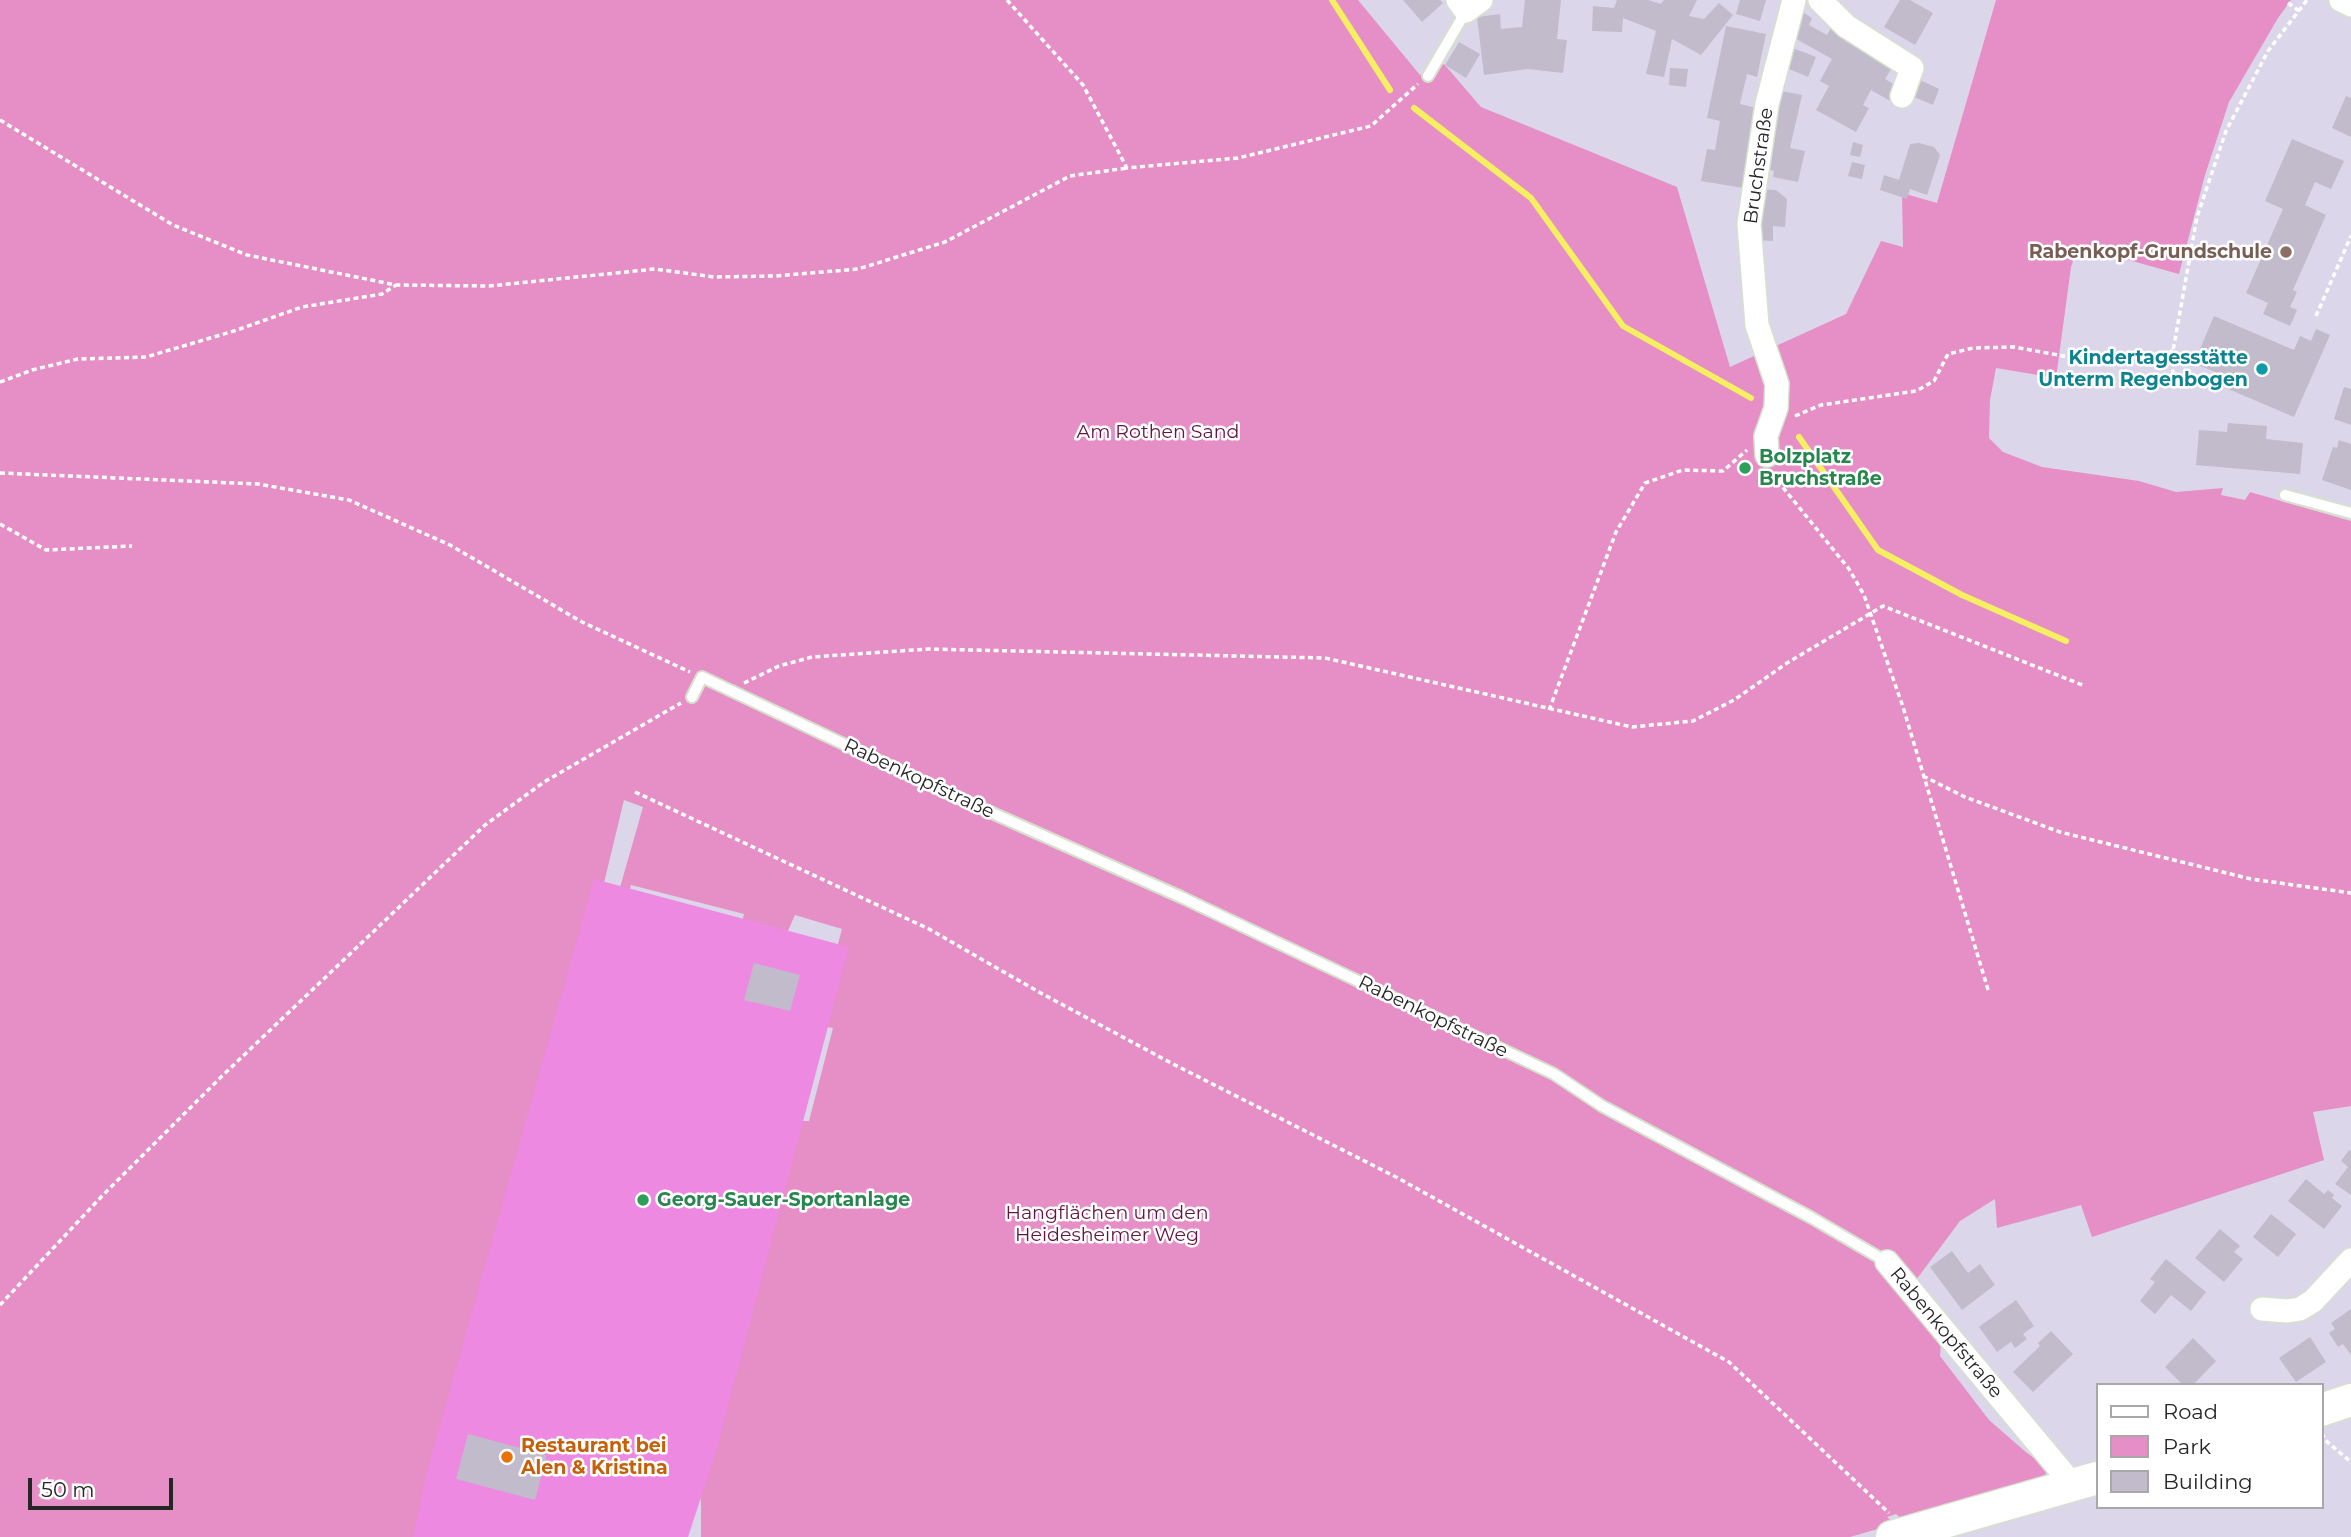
<!DOCTYPE html>
<meta charset="utf-8">
<style>
body{margin:0}
#map{position:relative;width:2351px;height:1537px;overflow:hidden;background:#dcd6eb;font-family:Montserrat,sans-serif}
canvas{display:block}
.legend{position:absolute;left:2096px;top:1383px;width:228px;height:126px;box-sizing:border-box;background:#fff;border:2px solid #a8a8a8;margin:0;padding:9px 12px;list-style:none;font-size:21px;color:#262626}
.legend li{display:flex;align-items:center;gap:14px;height:35px}
.legend b{width:35px;border:2px solid #a8a8a8}
.scale{position:absolute;left:28px;top:1478px;width:145px;height:32px;box-sizing:border-box;border:4px solid #262626;border-top:0;padding-left:9px;font-size:21px;line-height:24px;white-space:nowrap;color:#262626;-webkit-text-stroke:5px #fff;paint-order:stroke}
</style>
<div id="map">
<canvas width="2351" height="1537"></canvas>
<ul class="legend">
<li><b style="height:9px;background:#fff"></b>Road</li>
<li><b style="height:19px;background:#e68ec6"></b>Park</li>
<li><b style="height:19px;background:#c1bbcb"></b>Building</li>
</ul>
<div class="scale">50 m</div>
</div>
<script>
const context = document.querySelector('canvas').getContext('2d');
context.lineJoin = 'round';
function fillPath(path, color) { context.fillStyle = color; context.fill(path, 'evenodd'); }
const poly = rows => new Path2D(rows.map(r => 'M' + r).join(''));
function stroke(path, color, width, dash) { context.strokeStyle = color; context.lineWidth = width; context.lineCap = dash ? 'butt' : 'round'; context.setLineDash(dash || []); context.stroke(path); }
function write(font, color, halo, rows, align = 'center') {
  context.font = font + ' Montserrat,sans-serif'; context.lineWidth = 5; context.setLineDash([]); context.textBaseline = 'middle'; context.strokeStyle = halo; context.fillStyle = color; for (const [text, x, y, turn = 0] of rows) {
    context.save(); context.translate(x, y); context.rotate((+turn || 0) * Math.PI / 180); context.textAlign = isNaN(turn) ? turn : align; if (halo) context.strokeText(text, 0, 0); context.fillText(text, 0, 0); context.restore();
  }
}
fillPath(poly([
 [0,0,1358,0,1420,75,1444,64,1481,107,1677,187,1730,367,1846,314,1881,241,1903,247,1902,193,1937,203,1996,0,2291,0,2278,18,2229,102,2205,175,2179,274,2078,246,2071,267,2056,378,1996,368,1990,400,1989,438,2003,452,2042,467,2139,481,2176,492,2223,488,2221,495,2245,500,2250,492,2351,521,2351,1106,2313,1112,2324,1160,2092,1237,2081,1205,1997,1228,1995,1199,1960,1221,1916,1280,1941,1343,1940,1356,1989,1420,2027,1453,2047,1467,2044,1483,1905,1522,1896,1514,1887,1517,1895,1524,1850,1537,701,1537,701,1502,698,1478,799,1121,809,1121,833,1028,816,1025,842,929,795,915,783,942,740,931,744,914,631,885,628,895,619,891,643,807,624,800,446,1537,0,1537]
]), '#e68ec6');
fillPath(poly([
 [594,879,849,947,716,1452,688,1537,413,1537,427,1471]
]), '#ee89e1');
stroke(poly([
 [1332,0,1390,90],
 [1414,108,1531,198,1623,326,1751,398],
 [1799,437,1878,550,1962,595,2066,641]
]), '#f5f061', 6);
fillPath(poly([
 [1403,0,1440,0,1443,3,1422,22],
 [1525,0,1561,0,1557,39,1567,40,1563,73,1528,69,1484,75,1477,17,1500,14,1501,29,1522,27],
 [1617,0,1648,0,1661,4,1664,0,1697,0,1689,16,1704,19,1719,3,1733,15,1701,55,1672,39,1664,77,1646,74,1656,31,1623,18,1622,32,1592,31,1593,6,1614,8],
 [1740,0,1766,0,1760,21,1736,14],
 [1900,0,1910,0,1933,13,1915,45,1884,27],
 [1799,10,1812,18,1809,25,1827,35,1833,24,1893,66,1885,79,1900,88,1892,102,1871,90,1863,105,1869,108,1856,132,1816,110,1829,86,1820,81,1832,59,1791,36],
 [1726,26,1766,34,1757,77,1747,74,1740,104,1756,108,1746,156,1749,156,1743,188,1701,181,1707,149,1715,150,1720,121,1707,118],
 [1459,42,1480,54,1466,78,1445,65],
 [1790,47,1816,57,1808,77,1782,66],
 [1670,68,1688,69,1686,87,1669,85],
 [1914,77,1939,89,1933,105,1907,94],
 [1776,90,1802,95,1790,148,1805,151,1798,182,1773,177,1774,171,1764,168],
 [2346,96,2351,98,2351,137,2332,128],
 [2292,139,2344,161,2331,189,2315,182,2305,205,2326,215,2293,290,2297,292,2290,307,2297,310,2290,326,2263,314,2268,303,2246,293,2283,209,2265,201],
 [1853,142,1863,145,1860,157,1850,155],
 [1919,143,1934,147,1940,155,1927,195,1910,189,1907,199,1880,190,1884,175,1899,180,1910,144],
 [1852,162,1865,165,1862,179,1848,176],
 [1759,189,1776,190,1787,199,1785,227,1773,226,1773,241,1755,240],
 [2214,316,2294,350,2300,336,2311,341,2316,329,2330,335,2294,417,2219,385,2224,376,2194,363],
 [2344,387,2351,389,2351,425,2334,419],
 [2228,423,2267,426,2266,439,2303,443,2300,474,2196,465,2199,430,2227,432],
 [2339,440,2351,444,2351,490,2322,480,2333,447,2337,448],
 [754,963,800,975,790,1011,744,1000],
 [2349,1150,2351,1151,2351,1195,2335,1184,2348,1167,2341,1161],
 [2306,1179,2324,1194,2328,1190,2334,1195,2332,1198,2342,1206,2324,1229,2288,1201],
 [2271,1214,2296,1234,2278,1257,2253,1237],
 [2220,1229,2240,1246,2234,1252,2243,1259,2224,1282,2195,1258],
 [1952,1251,1968,1273,1980,1264,1995,1285,1962,1310,1930,1267],
 [2166,1259,2206,1292,2191,1311,2171,1295,2155,1314,2140,1301,2155,1282,2150,1279],
 [2016,1300,2034,1326,2023,1334,2027,1339,2015,1348,2011,1342,1997,1352,1979,1327],
 [2351,1309,2351,1355,2343,1344,2338,1347,2329,1333,2335,1329,2331,1323],
 [2051,1331,2073,1354,2033,1392,2013,1372,2040,1346,2038,1343],
 [2310,1337,2326,1362,2296,1382,2279,1358],
 [2193,1338,2216,1361,2193,1385,2183,1385,2165,1367],
 [468,1434,547,1455,535,1500,456,1479]
]), '#c1bbcb');
const service = poly([
 [1428,76,1466,11],
 [2285,495,2351,513],
 [692,697,702,677,945,792,1181,897,1554,1074,1602,1106,1812,1218,1887,1262]
]);
const minor = poly([
 [1458,0,1466,11,1481,0],
 [1820,0,1846,26,1912,68,1902,96],
 [2341,0,2351,5],
 [1767,455,1766,436,1776,408,1777,384,1757,325,1749,224,1767,104,1794,0],
 [1887,1262,2073,1485],
 [2262,1309,2287,1311,2300,1309,2313,1301,2351,1260]
]);
const secondary = poly([
 [2321,1410,2351,1400],
 [1892,1537,2097,1478]
]);
stroke(service, '#d6e1cc', 14);
stroke(minor, '#d6e1cc', 26);
stroke(secondary, '#d6e1cc', 35);
stroke(poly([
 [1007,0,1083,85,1127,168,1238,158,1371,126,1418,84],
 [2288,3,2299,11],
 [0,120,173,225,247,255,396,285,489,286,655,269,714,277,775,276,858,269,945,242,1070,176,1127,168],
 [2316,316,2351,236],
 [0,382,32,370,78,359,146,357,234,331,302,307,382,294,396,285],
 [2173,383,2173,351,2197,217,2226,131,2268,51,2307,0],
 [1795,416,1821,405,1916,391,1934,381,1948,354,1973,348,2014,347,2091,361,2128,360,2173,351],
 [0,473,258,484,349,500,450,545,582,622,690,672],
 [1774,473,1781,485,1849,569,1864,595,1903,707,1989,993],
 [0,524,46,550,132,546],
 [744,683,779,666,812,657,928,649,1325,658,1632,727,1693,721,1734,700,1787,663,1883,606,2085,686],
 [1549,710,1616,532,1645,483,1683,470,1723,471,1747,450],
 [1923,776,1965,797,2060,832,2251,879,2351,893],
 [635,792,929,929,1037,991,1173,1064,1396,1177,1729,1362,1889,1513],
 [0,1305,102,1196,221,1077,485,825,544,782,681,703],
 [2322,1433,2325,1440,2351,1462]
]), '#fff', 3.5, [5, 3.5]);
stroke(service, '#fff', 10);
stroke(minor, '#fff', 23);
stroke(secondary, '#fff', 32);
for (const [x, y, r, color] of [
 [2286,252,7,"#8d6e63"],
 [2262,369,7,"#0f9aa8"],
 [1745,468,7,"#2e9e5b"],
 [643,1200,7,"#2e9e5b"],
 [507,1457,7,"#e8710a"]
]) { const dot = new Path2D(); dot.arc(x, y, r, 0, 2 * Math.PI); context.fillStyle = color; context.fill(dot); stroke(dot, '#fff', 2.5); }
write('19px', '#262626', '#fff', [
 ["Bruchstraße",1759,166,-82],
 ["Rabenkopfstraße",919,779,25],
 ["Rabenkopfstraße",1433,1017,26],
 ["Rabenkopfstraße",1946,1333,50]
]);
write('bold 19px', '#785e54', '#fff', [
 ["Rabenkopf-Grundschule",2272,252]
], 'right');
write('bold 19px', '#0d838f', '#fff', [
 ["Kindertagesstätte",2248,358],
 ["Unterm Regenbogen",2248,380]
], 'right');
write('19px', '#65153d', '#fff', [
 ["Am Rothen Sand",1158,432],
 ["Hangflächen um den",1107,1213],
 ["Heidesheimer Weg",1107,1235]
]);
write('bold 19px', '#27864d', '#fff', [
 ["Bolzplatz",1759,457],
 ["Bruchstraße",1759,479],
 ["Georg-Sauer-Sportanlage",657,1200]
], 'left');
write('bold 19px', '#c56008', '#fff', [
 ["Restaurant bei",521,1446],
 ["Alen & Kristina",521,1468]
], 'left');
</script>
